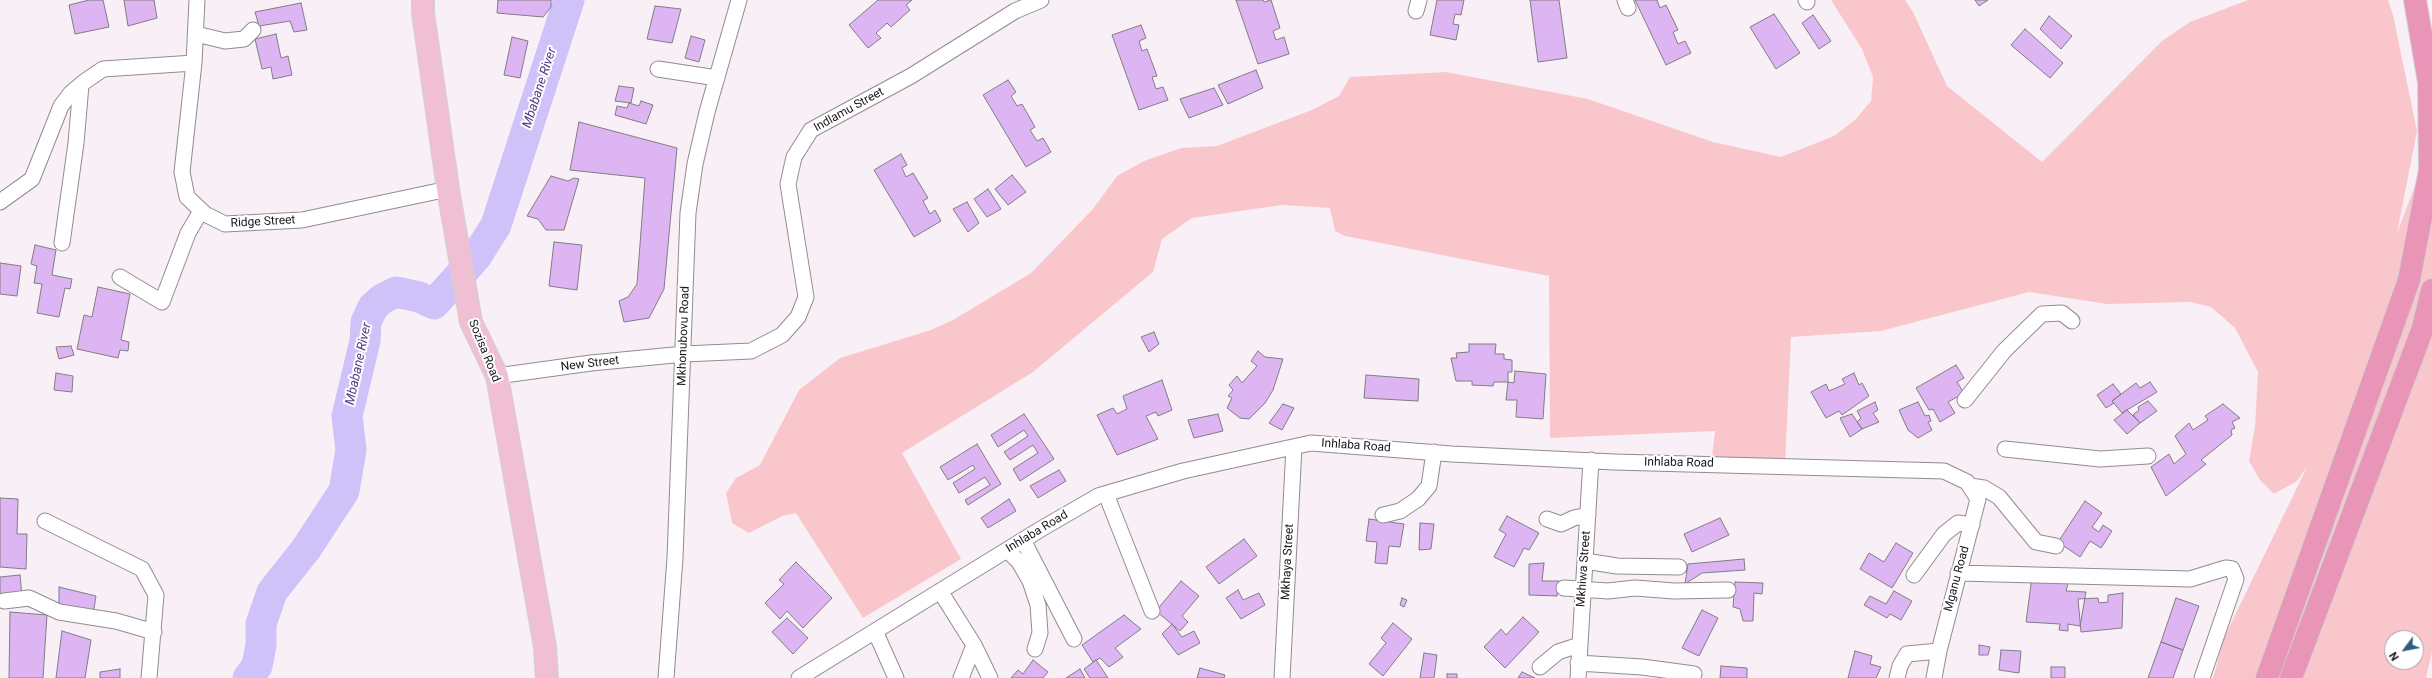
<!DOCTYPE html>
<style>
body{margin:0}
#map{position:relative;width:2432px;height:678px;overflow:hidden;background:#f9f0f7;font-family:Roboto,sans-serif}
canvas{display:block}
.north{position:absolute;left:2384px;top:630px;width:40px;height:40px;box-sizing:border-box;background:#fff;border:1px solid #a3a2a3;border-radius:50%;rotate:238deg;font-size:11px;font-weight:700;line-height:16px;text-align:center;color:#191619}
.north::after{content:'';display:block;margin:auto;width:14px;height:18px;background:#2c5f7c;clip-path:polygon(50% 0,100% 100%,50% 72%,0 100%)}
</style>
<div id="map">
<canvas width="2432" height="678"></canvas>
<div class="north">N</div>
</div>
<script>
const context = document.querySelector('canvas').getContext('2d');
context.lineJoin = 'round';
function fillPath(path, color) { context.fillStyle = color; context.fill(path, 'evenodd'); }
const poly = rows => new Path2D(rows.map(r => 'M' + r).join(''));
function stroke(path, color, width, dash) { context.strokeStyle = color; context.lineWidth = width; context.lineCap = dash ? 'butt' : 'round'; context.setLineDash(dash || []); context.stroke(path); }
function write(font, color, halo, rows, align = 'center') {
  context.font = font + ' Roboto,sans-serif'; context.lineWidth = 4; context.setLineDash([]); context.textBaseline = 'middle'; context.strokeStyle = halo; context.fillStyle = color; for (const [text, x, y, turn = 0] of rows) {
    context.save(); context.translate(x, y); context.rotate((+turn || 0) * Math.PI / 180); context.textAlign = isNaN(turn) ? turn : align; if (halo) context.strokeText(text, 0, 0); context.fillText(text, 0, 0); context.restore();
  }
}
fillPath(poly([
 [1831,0,1905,0,1913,12,1947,86,2042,162,2162,41,2190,22,2248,0,2388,0,2393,15,2417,131,2397,233,2432,141,2432,652,2426,678,2213,678,2224,638,2307,467,2297,481,2274,494,2260,480,2249,461,2255,426,2258,372,2235,328,2211,307,2190,302,2107,304,2029,292,1881,331,1791,337,1785,465,1712,457,1715,431,1550,438,1549,276,1345,236,1335,231,1330,208,1282,205,1192,218,1162,239,1153,272,1033,372,902,453,961,559,863,618,796,513,782,516,749,533,732,523,726,493,736,478,760,465,799,390,840,358,931,330,953,320,1031,273,1093,209,1117,176,1144,161,1181,148,1217,146,1312,110,1339,96,1350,77,1446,72,1588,99,1713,142,1781,157,1834,136,1855,120,1871,101,1873,77,1862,49],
 [2392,638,2416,638,2416,662,2392,662]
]), '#f9c7cb');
stroke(poly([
 [248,678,257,666,261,645,261,624,272,592,306,549,344,491,351,450,347,416,365,341,366,322,373,307,382,299,396,292,419,297,434,304,476,257,496,225,569,0]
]), '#cec2f9', 31);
const building = poly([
 [89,0,103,0,109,27,75,34,69,5,89,0],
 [124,0,154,0,157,18,128,26,124,0],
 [498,0,551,0,551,7,543,17,497,13,498,0],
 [878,0,912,0,906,5,910,10,891,27,887,23,876,33,881,38,868,48,849,25,878,0],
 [1236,0,1263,0,1264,2,1271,0,1280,28,1273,31,1276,40,1284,37,1289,54,1258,64,1236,0],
 [1437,0,1464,0,1461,15,1455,14,1453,24,1459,25,1456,40,1430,35,1437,0],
 [1530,0,1559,0,1567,58,1538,62,1530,0],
 [1635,0,1657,0,1660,8,1666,5,1678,30,1673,32,1678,44,1685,41,1691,53,1666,65,1635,0],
 [1975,0,1988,0,1979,6,1975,0],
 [301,3,307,30,294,32,290,21,259,26,255,12,301,3],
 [655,6,681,9,672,43,647,39,655,6],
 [1774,14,1800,53,1776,69,1750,27,1774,14],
 [1813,15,1831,41,1819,49,1802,23,1813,15],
 [2049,16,2072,36,2061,49,2040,29,2049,16],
 [1141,25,1146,38,1139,41,1142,51,1147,49,1157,76,1152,77,1156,89,1163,87,1168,100,1139,110,1112,35,1141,25],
 [2025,29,2063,63,2050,78,2011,45,2025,29],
 [276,34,281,58,288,56,292,75,273,79,271,67,262,69,255,39,276,34],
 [691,36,705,40,699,62,685,58,691,36],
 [512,37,528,41,520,78,504,75,512,37],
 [1256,70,1263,88,1228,104,1218,85,1256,70],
 [1008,80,1016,92,1011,96,1017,106,1022,104,1035,127,1030,130,1037,141,1043,138,1051,152,1026,167,983,95,1008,80],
 [619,86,634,88,631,103,615,101,619,86],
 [1214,88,1223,105,1189,118,1180,99,1214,88],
 [641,101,653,105,646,124,615,115,617,106,627,108,629,103,639,106,641,101],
 [579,122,677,148,664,289,649,318,624,322,619,301,628,297,637,284,645,178,570,170,579,122],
 [901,154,907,165,902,168,906,177,913,173,928,198,923,201,930,214,935,210,941,221,914,237,874,170,901,154],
 [1012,175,1026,192,1008,205,995,189,1012,175],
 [551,176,568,181,574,178,579,179,564,230,546,230,538,219,527,216,551,176],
 [988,189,1001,209,987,217,974,199,988,189],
 [967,202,979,223,968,232,953,209,967,202],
 [554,242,582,245,577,290,549,286,554,242],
 [35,245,56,250,52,275,72,279,70,289,65,288,59,317,37,313,42,284,34,283,37,266,31,264,35,245],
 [0,263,21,266,17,296,0,294,0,263],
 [98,287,130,294,121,340,129,342,128,351,120,350,118,358,77,349,84,315,92,317,98,287],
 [1154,332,1159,344,1149,352,1141,337,1154,332],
 [1469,344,1496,344,1495,354,1504,354,1504,359,1512,360,1512,372,1508,372,1508,382,1494,382,1493,386,1472,385,1472,381,1456,381,1451,358,1457,358,1456,353,1469,352,1469,344],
 [71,346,74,355,59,359,56,347,71,346],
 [1258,351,1265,357,1283,359,1273,390,1265,403,1249,419,1240,418,1227,408,1232,398,1228,396,1233,390,1229,385,1237,376,1242,383,1257,366,1251,361,1258,351],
 [1956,365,1964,378,1957,382,1964,393,1948,402,1955,413,1940,422,1933,409,1929,410,1916,388,1956,365],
 [1515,371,1546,374,1543,419,1516,417,1517,400,1506,400,1508,382,1514,383,1515,371],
 [56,373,73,376,72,392,54,390,56,373],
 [1854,373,1859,385,1862,383,1869,396,1842,415,1839,411,1826,418,1811,392,1826,384,1829,391,1845,384,1842,379,1854,373],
 [1366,375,1419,379,1418,401,1364,398,1366,375],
 [1162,380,1172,410,1158,416,1156,412,1146,416,1158,439,1117,455,1097,415,1113,408,1117,414,1127,409,1123,396,1162,380],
 [2150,382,2157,392,2122,413,2112,401,2136,383,2140,388,2150,382],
 [2113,384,2121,394,2112,401,2114,403,2106,408,2097,395,2113,384],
 [2148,401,2157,411,2140,423,2133,415,2139,410,2138,407,2148,401],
 [1875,402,1878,410,1873,413,1879,422,1862,429,1857,422,1861,418,1857,411,1875,402],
 [1918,402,1925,416,1929,415,1931,421,1928,422,1932,430,1918,438,1908,430,1899,410,1918,402],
 [1283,404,1294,408,1282,430,1269,423,1283,404],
 [2223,404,2240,418,2232,422,2235,428,2231,430,2232,435,2201,460,2206,464,2166,496,2151,467,2169,454,2174,464,2186,454,2175,436,2189,423,2193,430,2208,420,2205,416,2223,404],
 [2127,410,2140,423,2127,434,2114,420,2127,410],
 [1024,414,1054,459,1020,481,1013,469,1038,453,1033,445,1010,460,1004,452,1028,436,1024,430,998,447,991,435,1024,414],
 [1218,414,1223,431,1194,438,1188,420,1218,414],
 [1852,414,1862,429,1850,437,1840,418,1852,414],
 [977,444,1001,484,968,505,965,500,990,485,985,477,959,493,953,483,975,469,973,465,948,480,940,467,977,444],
 [1059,470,1066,481,1038,498,1030,486,1059,470],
 [0,498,18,499,17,534,27,534,26,569,0,567,0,498],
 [1009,499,1016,511,988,528,981,518,1009,499],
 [2085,501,2102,513,2092,527,2099,532,2103,525,2112,531,2101,548,2090,541,2080,557,2058,542,2085,501],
 [1507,516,1539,533,1529,550,1524,548,1514,567,1494,557,1506,534,1499,530,1507,516],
 [1720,518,1729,535,1692,552,1684,534,1720,518],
 [1369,519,1404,524,1400,547,1389,546,1387,564,1375,563,1377,542,1366,541,1369,519],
 [1420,523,1434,524,1431,549,1419,550,1420,523],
 [1244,539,1257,556,1219,584,1206,567,1244,539],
 [1896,543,1913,553,1892,588,1860,569,1869,553,1884,562,1896,543],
 [1744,559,1745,570,1702,573,1685,584,1688,564,1744,559],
 [796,562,832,598,803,628,787,611,780,619,765,603,784,584,779,580,796,562],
 [1544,563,1542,581,1559,581,1557,596,1529,595,1529,564,1544,563],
 [20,575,22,596,0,598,0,577,20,575],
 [2032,577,2069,580,2066,591,2086,592,2080,626,2068,624,2068,631,2059,630,2060,624,2026,622,2032,577],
 [1181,581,1199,596,1182,616,1188,622,1180,631,1156,611,1181,581],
 [1735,582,1763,583,1762,594,1754,593,1753,621,1743,621,1740,609,1733,607,1735,582],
 [59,587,96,596,93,615,59,606,59,587],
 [1238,590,1243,600,1259,593,1265,605,1241,619,1226,598,1238,590],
 [1894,591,1912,601,1901,620,1890,614,1887,618,1864,605,1870,596,1886,604,1894,591],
 [2123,593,2122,628,2081,632,2078,599,2098,598,2099,603,2108,602,2108,595,2123,593],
 [1402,598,1407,600,1404,607,1400,605,1402,598],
 [2176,598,2199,606,2183,650,2161,642,2176,598],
 [1702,610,1718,618,1699,656,1682,648,1702,610],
 [10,612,47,615,43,678,9,678,10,612],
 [1124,615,1141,629,1115,648,1123,657,1109,667,1100,658,1093,662,1082,645,1124,615],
 [1523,617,1539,632,1505,668,1484,647,1501,629,1506,635,1523,617],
 [787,618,808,638,793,654,772,632,787,618],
 [1393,623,1412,639,1383,676,1369,664,1386,643,1381,638,1393,623],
 [1172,624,1182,637,1194,631,1200,643,1178,655,1162,634,1172,624],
 [62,631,91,640,85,678,56,678,62,631],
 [2161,642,2183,650,2173,678,2148,678,2161,642],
 [1979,645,1990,647,1988,655,1979,655,1979,645],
 [2001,650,2021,651,2019,673,1999,670,2001,650],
 [1855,651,1872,656,1870,664,1881,667,1876,678,1848,678,1855,651],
 [1424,653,1437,655,1434,678,1420,678,1424,653],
 [1033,660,1048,672,1043,678,1011,678,1018,670,1023,674,1033,660],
 [1096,660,1108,678,1090,678,1084,669,1096,660],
 [1721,666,1747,668,1747,678,1720,678,1721,666],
 [2051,667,2065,667,2065,678,2051,678,2051,667],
 [1200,668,1225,675,1224,678,1197,678,1200,668],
 [120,669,120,678,100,678,100,672,120,669],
 [1080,669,1085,678,1066,678,1080,669],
 [1522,672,1535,678,1518,678,1522,672],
 [1447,674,1457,674,1457,678,1447,678,1447,674]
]);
fillPath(building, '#deb5f3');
stroke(building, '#817c84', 1);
const street = poly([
 [197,0,194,63,182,172,187,197,205,214,225,224,302,220,448,189],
 [1625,0,1628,8],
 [1806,0,1807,2],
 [1416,11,1419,0],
 [196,34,225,41,244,39,253,30],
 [658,69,717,78],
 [0,202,32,179,61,106,70,94,84,82,103,69,194,63],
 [62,243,76,143,81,85],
 [120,277,162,302,188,233,201,211],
 [497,376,591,363,684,354,751,351,782,335,798,317,806,297,788,184,794,157,811,130,911,76,1015,11,1041,0],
 [1965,400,2004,351,2042,314,2062,313,2072,321],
 [2005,449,2100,459,2148,456],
 [1970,486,1984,488,1999,497,2036,542,2056,546],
 [1106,494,1152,611],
 [1383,515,1400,511,1418,499,1429,486,1434,452],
 [1547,519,1561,524,1574,518,1588,515],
 [45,521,142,569,156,595,149,678],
 [1023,540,1074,639],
 [1007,550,1019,562,1030,581,1038,605,1040,633,1035,649],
 [1585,561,1617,566,1679,567],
 [1958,573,2190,579,2226,568,2232,569,2236,579,2202,678],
 [1914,575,1944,534,1958,523,1972,525],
 [1564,588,1608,591,1635,588,1674,591,1728,590],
 [940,591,974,645,990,678],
 [4,601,29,598,59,612,116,621,154,632],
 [875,631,896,678],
 [1578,663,1642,667,1694,674],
 [1540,667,1558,652,1579,645],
 [666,678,675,558,688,213,695,164,707,112,739,0],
 [799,678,1041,529,1098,496,1183,471,1311,443,1452,454,1614,462,1944,471,1967,482,1978,499,1939,651,1934,678],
 [961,678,974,645],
 [1282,678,1294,447],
 [1578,678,1591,460],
 [1897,678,1900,666,1907,654,1939,651]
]);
const primary = poly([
 [423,0,423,13,448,189,471,322,497,376,545,647,547,678]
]);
const highway = poly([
 [2267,678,2409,280,2430,170,2429,82,2415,0],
 [2291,678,2423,328,2432,290]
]);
stroke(street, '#928b91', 17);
stroke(primary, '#d1d0d1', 24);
stroke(highway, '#d1d0d1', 24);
stroke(street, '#fff', 15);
stroke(primary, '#f1bfd4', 22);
stroke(highway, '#e895b8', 22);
write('12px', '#191619', '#fff', [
 ["Indlamu Street",849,110,-29],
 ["Ridge Street",263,222,-3],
 ["Mkhonubovu Road",684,336,-88],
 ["Sozisa Road",484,351,68],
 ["New Street",590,364,-7],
 ["Inhlaba Road",1356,446,4],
 ["Inhlaba Road",1679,463,1],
 ["Inhlaba Road",1037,532,-31],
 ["Mkhaya Street",1288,562,-87],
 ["Mkhiwa Street",1584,569,-86],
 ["Mganu Road",1957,579,-75]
]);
write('italic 13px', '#513987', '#fff', [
 ["Mbabane River",540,88,-72],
 ["Mbabane River",359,364,-78]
]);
</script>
